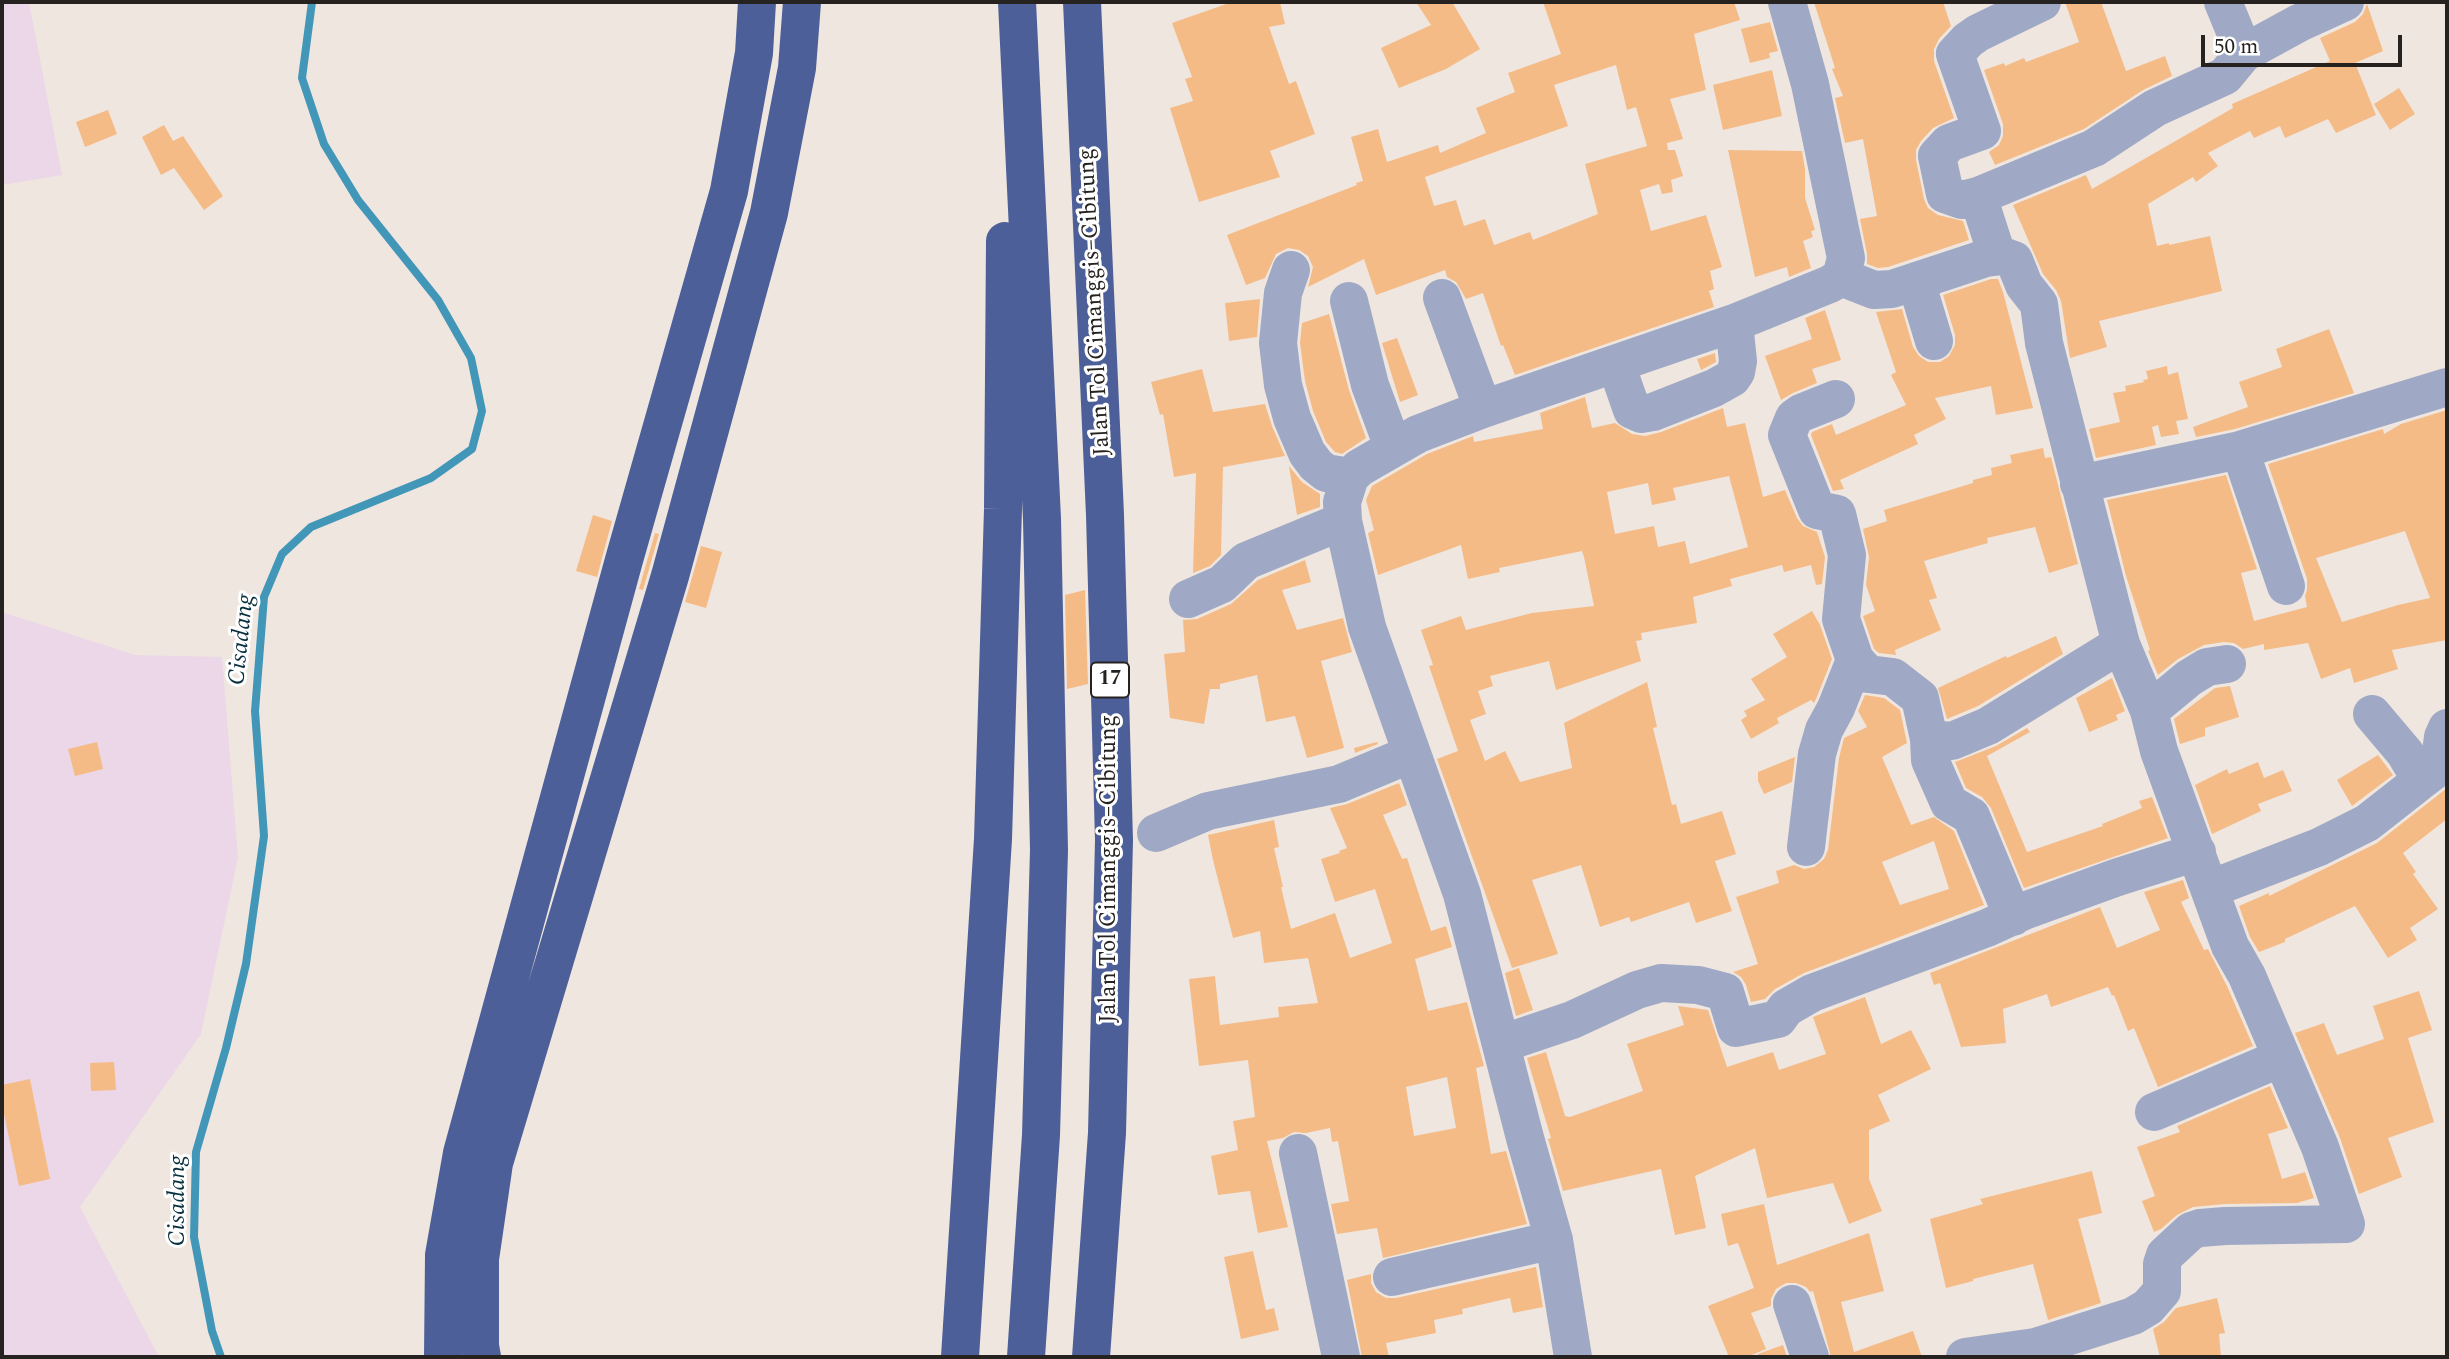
<!DOCTYPE html>
<meta charset="utf-8">
<style>
body{margin:0}
#map{position:relative;width:2449px;height:1359px;overflow:hidden;background:#efe6df;font-family:Spectral,serif}
canvas{display:block}
.frame{position:absolute;inset:0;border:4px solid #25221f;pointer-events:none}
.scale{position:absolute;left:2201px;top:35px;width:201px;height:32px;box-sizing:border-box;border:4px solid #25221f;border-top:0;padding-left:9px;font-size:21px;line-height:24px;white-space:nowrap;color:#25221f;-webkit-text-stroke:5px #fff;paint-order:stroke}
</style>
<div id="map">
<canvas width="2449" height="1359"></canvas>
<div class="frame"></div>
<div class="scale">50 m</div>
</div>
<script>
const context = document.querySelector('canvas').getContext('2d');
context.lineJoin = 'round';
function fillPath(path, color) { context.fillStyle = color; context.fill(path, 'evenodd'); }
const poly = rows => new Path2D(rows.map(r => 'M' + r).join(''));
function stroke(path, color, width, dash) { context.strokeStyle = color; context.lineWidth = width; context.lineCap = dash ? 'butt' : 'round'; context.setLineDash(dash || []); context.stroke(path); }
function write(font, color, halo, rows, align = 'center') {
  context.font = font + ' Spectral,serif'; context.lineWidth = 6; context.setLineDash([]); context.textBaseline = 'middle'; context.strokeStyle = halo; context.fillStyle = color; for (const [text, x, y, turn = 0] of rows) {
    context.save(); context.translate(x, y); context.rotate((+turn || 0) * Math.PI / 180); context.textAlign = isNaN(turn) ? turn : align; if (halo) context.strokeText(text, 0, 0); context.fillText(text, 0, 0); context.restore();
  }
}
fillPath(poly([
 [2,2,29,2,62,175,2,185],
 [2,612,135,655,222,657,238,857,201,1034,80,1207,159,1357,2,1357]
]), '#ebd7e7');
stroke(poly([
 [221,1357,212,1331,194,1237,196,1152,226,1048,246,964,264,836,255,711,264,597,282,554,311,527,431,478,472,449,482,411,471,358,438,300,358,200,324,144,302,78,312,2]
]), '#4297b8', 8);
fillPath(poly([
 [1232,2,1280,2,1285,24,1269,27,1289,84,1296,81,1315,134,1270,151,1280,177,1199,202,1170,108,1193,101,1185,79,1192,77,1172,23],
 [1416,2,1452,2,1480,49,1446,69,1399,88,1381,48,1431,25],
 [1543,2,1734,2,1740,20,1694,34,1706,90,1670,99,1683,139,1667,143,1668,150,1675,150,1683,176,1671,180,1673,192,1662,194,1659,184,1640,190,1651,231,1706,215,1722,267,1710,271,1714,289,1709,291,1714,307,1515,375,1503,345,1501,346,1483,293,1466,299,1456,282,1447,277,1445,270,1376,295,1364,259,1308,287,1313,267,1308,256,1299,250,1288,248,1276,254,1265,278,1246,285,1227,235,1357,185,1356,183,1363,181,1351,137,1378,129,1387,162,1438,145,1440,153,1486,133,1476,108,1515,92,1508,73,1561,54],
 [1616,65,1627,110,1636,107,1647,146,1585,164,1598,214,1533,240,1530,232,1494,245,1485,219,1464,226,1456,200,1434,206,1425,177,1568,126,1554,85],
 [1814,2,1943,2,1951,26,1939,39,1934,49,1934,61,1954,118,1933,128,1921,141,1916,150,1916,160,1924,199,1928,208,1938,215,1963,221,1969,240,1888,267,1878,268,1867,264,1867,254,1860,219,1877,216,1863,139,1845,143,1835,98,1843,96,1832,69,1835,68],
 [2065,2,2101,2,2126,71,2165,56,2172,76,2143,90,2084,129,1995,165,1989,152,1999,145,2003,136,2003,124,1984,70,2004,63,2005,66,2024,58,2026,62,2079,42],
 [2367,4,2383,51,2355,63,2376,115,2336,133,2328,119,2285,138,2280,126,2254,138,2250,131,2208,153,2218,166,2196,182,2193,177,2148,204,2157,246,2169,243,2169,245,2210,236,2222,291,2099,321,2107,347,2070,358,2061,301,2056,290,2043,274,2013,205,2086,175,2092,189,2233,108,2232,104,2330,61,2320,38,2355,22,2363,14],
 [1770,22,1778,51,1769,53,1770,58,1750,63,1741,29],
 [1772,70,1782,116,1723,130,1713,85],
 [2399,88,2415,114,2390,130,2374,104],
 [108,110,117,134,85,147,76,122],
 [164,125,173,141,183,136,223,196,204,210,174,168,161,175,142,137],
 [1728,150,1802,151,1805,169,1805,198,1815,230,1811,231,1813,237,1803,241,1811,268,1789,277,1787,267,1755,277],
 [1991,279,1998,279,2003,292,2033,408,1996,415,1991,386,1935,398,1946,419,1914,435,1918,444,1840,480,1844,489,1833,491,1811,435,1812,432,1832,424,1836,435,1906,405,1891,375,1896,372,1876,312,1902,309,1913,347,1919,356,1928,362,1940,362,1949,356,1955,345,1955,335,1943,295],
 [1260,299,1257,337,1229,341,1225,303],
 [1825,310,1841,360,1812,369,1817,383,1793,393,1781,400,1765,356,1812,339,1805,318],
 [1329,314,1349,390,1366,438,1342,454,1335,452,1326,442,1313,411,1305,381,1300,343,1302,323],
 [2329,329,2354,393,2235,429,2196,437,2193,427,2248,407,2239,382,2282,367,2276,349],
 [1397,338,1418,395,1400,402,1382,343],
 [1715,353,1716,362,1701,370,1697,359],
 [2167,366,2168,375,2178,372,2188,419,2176,421,2179,434,2161,437,2158,425,2152,427,2156,445,2096,458,2089,429,2120,422,2113,393,2126,391,2125,386,2144,382,2143,380,2148,379,2146,371],
 [1202,369,1213,412,1265,404,1272,426,1285,456,1223,467,1221,555,1210,566,1193,573,1196,473,1174,477,1163,414,1160,415,1151,382],
 [1585,397,1592,428,1615,423,1632,434,1645,436,1661,432,1723,408,1727,427,1745,423,1763,497,1785,490,1797,518,1803,526,1817,532,1825,557,1822,584,1816,585,1811,565,1784,572,1782,565,1730,579,1732,586,1693,597,1697,623,1641,633,1642,640,1636,641,1641,661,1556,690,1549,661,1490,676,1493,686,1478,691,1486,714,1470,720,1485,761,1505,751,1520,782,1572,768,1564,723,1647,682,1657,727,1653,728,1672,805,1676,804,1681,824,1722,811,1736,854,1715,861,1732,911,1696,923,1689,902,1631,922,1629,917,1600,927,1581,865,1532,880,1558,954,1512,968,1437,759,1458,751,1429,666,1433,665,1421,630,1461,616,1466,630,1532,613,1594,606,1584,557,1582,551,1499,568,1500,572,1468,579,1461,545,1378,575,1368,533,1374,530,1366,500,1372,486,1427,454,1473,436,1474,442,1543,429,1540,413],
 [1729,476,1748,547,1690,564,1685,541,1658,547,1654,526,1615,534,1607,492,1648,483,1652,505,1676,500,1673,488],
 [2447,410,2447,640,2392,650,2398,669,2354,683,2350,668,2321,679,2308,643,2264,650,2264,644,2243,649,2234,643,2224,642,2204,645,2178,659,2158,675,2148,651,2150,650,2126,576,2107,500,2226,475,2257,569,2241,573,2254,621,2307,607,2305,596,2307,590,2307,579,2268,464,2383,429,2384,434,2401,424],
 [2405,531,2430,598,2398,605,2342,622,2316,558],
 [2043,448,2045,458,2051,457,2078,564,2049,573,2035,527,1987,538,1988,543,1924,561,1937,598,1929,600,1941,630,1895,650,1896,655,1879,653,1874,649,1863,616,1875,611,1866,585,1869,557,1863,529,1887,521,1884,510,1973,483,1973,480,1992,475,1991,468,2012,463,2010,455],
 [1289,466,1302,482,1320,494,1320,507,1297,515],
 [593,515,612,521,597,577,576,571],
 [655,533,659,534,643,590,639,589],
 [701,546,722,552,706,608,685,602],
 [1305,560,1311,582,1282,590,1297,630,1343,618,1352,652,1321,661,1344,748,1307,758,1295,716,1266,722,1257,675,1220,684,1220,689,1210,689,1204,724,1170,718,1164,654,1185,652,1183,620,1197,619,1231,604,1258,580],
 [1085,590,1088,684,1067,689,1065,595],
 [1812,611,1820,625,1832,659,1816,699,1814,703,1811,700,1777,718,1779,723,1751,739,1741,720,1747,716,1744,711,1765,700,1751,679,1787,657,1773,634],
 [2056,636,2063,654,1978,706,1947,719,1938,688,2006,656,2007,658],
 [2112,678,2125,711,2116,715,2118,720,2089,732,2076,698],
 [2230,686,2239,717,2205,728,2205,736,2180,744,2174,719,2215,688],
 [1865,695,1884,698,1900,710,1907,743,1882,757,1911,825,1934,817,1954,831,1984,905,1804,973,1775,989,1765,999,1751,1002,1746,985,1741,977,1733,972,1758,964,1736,897,1779,883,1776,871,1794,865,1804,869,1814,867,1824,859,1828,850,1839,758,1844,738,1867,727,1858,711],
 [1934,841,1949,889,1900,905,1882,862],
 [2027,728,2030,732,1987,756,2027,852,2103,826,2102,824,2142,808,2139,801,2152,797,2168,838,2024,888,1991,808,1982,797,1966,788,1955,762,1996,746],
 [97,742,103,769,75,776,68,749],
 [1377,742,1378,744,1355,753,1354,748],
 [2378,755,2393,775,2352,806,2337,780],
 [1795,757,1792,782,1764,794,1758,781,1758,772],
 [2258,762,2264,778,2283,770,2292,791,2258,804,2261,811,2212,834,2195,785,2227,769,2229,774],
 [1399,783,1407,805,1383,815,1402,859,1407,858,1431,931,1446,926,1452,947,1415,959,1428,1011,1467,1002,1484,1066,1476,1068,1491,1154,1506,1151,1527,1224,1383,1258,1377,1228,1337,1234,1331,1204,1349,1201,1338,1141,1332,1142,1330,1128,1306,1133,1294,1132,1283,1138,1267,1141,1288,1227,1258,1233,1250,1191,1218,1195,1211,1156,1238,1150,1233,1121,1255,1117,1248,1060,1199,1066,1189,979,1215,976,1220,1025,1279,1017,1278,1007,1318,1003,1308,958,1264,963,1260,931,1233,938,1213,860,1208,835,1274,820,1279,847,1274,848,1283,887,1281,887,1291,929,1335,913,1350,958,1392,943,1375,889,1335,902,1321,859,1340,853,1339,851,1347,848,1330,808,1347,804],
 [1447,1077,1456,1128,1414,1136,1406,1087],
 [2447,788,2447,819,2403,853,2416,872,2413,874,2438,909,2410,928,2417,940,2388,958,2355,906,2285,939,2285,942,2259,952,2250,937,2239,906,2269,893,2269,896,2377,843],
 [2183,880,2189,898,2181,902,2204,950,2208,949,2227,986,2253,1046,2158,1087,2134,1028,2128,1031,2114,995,2112,996,2108,987,2051,1007,2047,994,2003,1009,2006,1043,1961,1047,1940,983,1934,985,1930,973,2100,907,2117,948,2160,930,2144,892],
 [1519,968,1533,1010,1516,1016,1505,973],
 [2419,991,2432,1030,2408,1038,2434,1122,2388,1138,2402,1177,2359,1194,2340,1138,2295,1033,2324,1023,2337,1055,2384,1039,2373,1006],
 [1865,997,1881,1044,1911,1030,1931,1069,1878,1095,1890,1121,1869,1130,1869,1179,1882,1211,1849,1224,1833,1183,1767,1198,1755,1148,1695,1176,1706,1228,1675,1235,1661,1169,1563,1191,1548,1139,1551,1138,1527,1058,1546,1052,1565,1116,1570,1117,1643,1091,1627,1044,1684,1025,1678,1006,1708,1010,1727,1067,1773,1052,1779,1070,1826,1054,1813,1017],
 [114,1062,116,1090,91,1091,90,1063],
 [30,1079,50,1179,19,1186,2,1104,2,1085],
 [2270,1086,2288,1128,2268,1134,2282,1179,2305,1172,2314,1198,2297,1203,2225,1204,2193,1207,2177,1215,2161,1229,2154,1232,2142,1201,2155,1196,2137,1147,2180,1132,2177,1126],
 [2092,1171,2102,1213,2078,1219,2101,1303,2048,1320,2033,1264,1973,1279,1973,1281,1946,1288,1930,1219,1983,1204,1980,1199],
 [1764,1204,1777,1265,1869,1233,1884,1291,1841,1302,1854,1352,1913,1331,1922,1357,1831,1357,1813,1291,1810,1292,1806,1287,1796,1283,1786,1283,1776,1289,1771,1299,1771,1306,1751,1313,1766,1349,1747,1357,1729,1357,1708,1306,1754,1288,1738,1243,1728,1246,1721,1214],
 [1253,1251,1266,1310,1274,1308,1279,1330,1241,1339,1224,1257],
 [1536,1267,1543,1307,1513,1313,1510,1298,1462,1309,1463,1314,1434,1320,1436,1333,1386,1343,1389,1357,1362,1357,1347,1280,1371,1274,1371,1283,1376,1292,1386,1298,1396,1298],
 [2217,1298,2225,1333,2219,1334,2221,1357,2160,1357,2153,1329,2164,1322,2176,1308],
 [1783,1345,1787,1357,1758,1357,1758,1354]
]), '#f5bb87');
stroke(poly([
 [2223,2,2244,53],
 [1978,196,2094,148,2155,108,2225,76,2244,53,2299,23,2345,2],
 [1997,255,1978,196,1962,200,1945,194,1937,156,1949,143,1982,131,1955,54,1968,40,1978,33,2042,2],
 [1291,270,1283,293,1278,343,1283,385,1292,418,1307,453,1316,465,1326,473,1350,477],
 [1841,277,1874,290,1892,289,1986,258,2003,256,2014,260,2024,285,2039,304,2044,343,2121,644,2149,711,2159,751,2230,946,2247,976,2320,1147,2346,1224,2225,1226,2200,1228,2191,1231,2165,1255,2162,1264,2162,1291,2148,1307,2133,1316,2035,1347,1965,1357],
 [1916,281,1934,341],
 [1442,298,1483,409],
 [1349,301,1370,385,1393,447],
 [1616,364,1632,410,1641,414,1653,412,1714,388,1732,378,1736,372,1738,361,1734,323],
 [1836,399,1801,413,1794,418,1787,435,1817,510,1837,514,1847,555,1841,619,1855,660,1868,674,1893,677,1920,698,1929,739,1952,741,1988,726,2121,644],
 [2240,450,2286,586],
 [2079,484,2240,450,2447,387],
 [1188,599,1222,584,1246,561,1343,521],
 [2149,711,2189,678,2207,667,2227,664],
 [1929,739,1930,760,1949,803,1971,816,2013,917],
 [2418,783,2439,767,2443,737,2447,728],
 [1156,833,1208,811,1339,784,1411,754],
 [1806,847,1817,754,1824,730,1836,708,1855,660],
 [2210,889,2319,847,2367,823,2418,783,2415,770,2405,753,2372,714],
 [1501,1044,1572,1020,1637,990,1661,983,1698,985,1725,992,1736,1028,1778,1019,1786,1008,1812,993,1987,928,2024,911,2118,877,2197,852],
 [2154,1112,2281,1058],
 [1298,1153,1341,1357],
 [1392,1277,1554,1240],
 [1792,1304,1810,1357],
 [1573,1357,1554,1240,1525,1138,1462,894,1367,627,1343,521,1342,502,1350,477,1359,468,1418,434,1483,409,1734,323,1830,284,1841,277,1846,258,1810,84,1787,2]
]), '#9fa9c5', 38);
stroke(poly([
 [1017,2,1042,519,1049,850,1041,1135,1026,1357],
 [1082,2,1105,515,1114,840,1107,1133,1091,1357],
 [443,1357,444,1255,462,1153,624,560,729,191,754,53,757,2],
 [482,1357,480,1346,480,1259,494,1163,670,576,769,213,797,68,802,2],
 [960,1357,993,839,1003,509,1005,241]
]), '#4d5f98', 38);
for (const [x, y, w] of [
 [1110,680,38]
]) { const box = new Path2D(); box.roundRect(x - w / 2, y - 17.5, w, 35, 5); context.fillStyle = '#fff'; context.fill(box); stroke(box, '#25221f', 2); }
write('bold 21px', '#25221f', null, [
 ["17",1110,680]
]);
write('23px', '#25221f', '#fff', [
 ["Jalan Tol Cimanggis–Cibitung",1096,302,-93],
 ["Jalan Tol Cimanggis–Cibitung",1110,869,-90]
]);
write('italic 24px', '#08303e', '#fff', [
 ["Cisadang",243,640,-84],
 ["Cisadang",179,1201,-90]
]);
</script>
